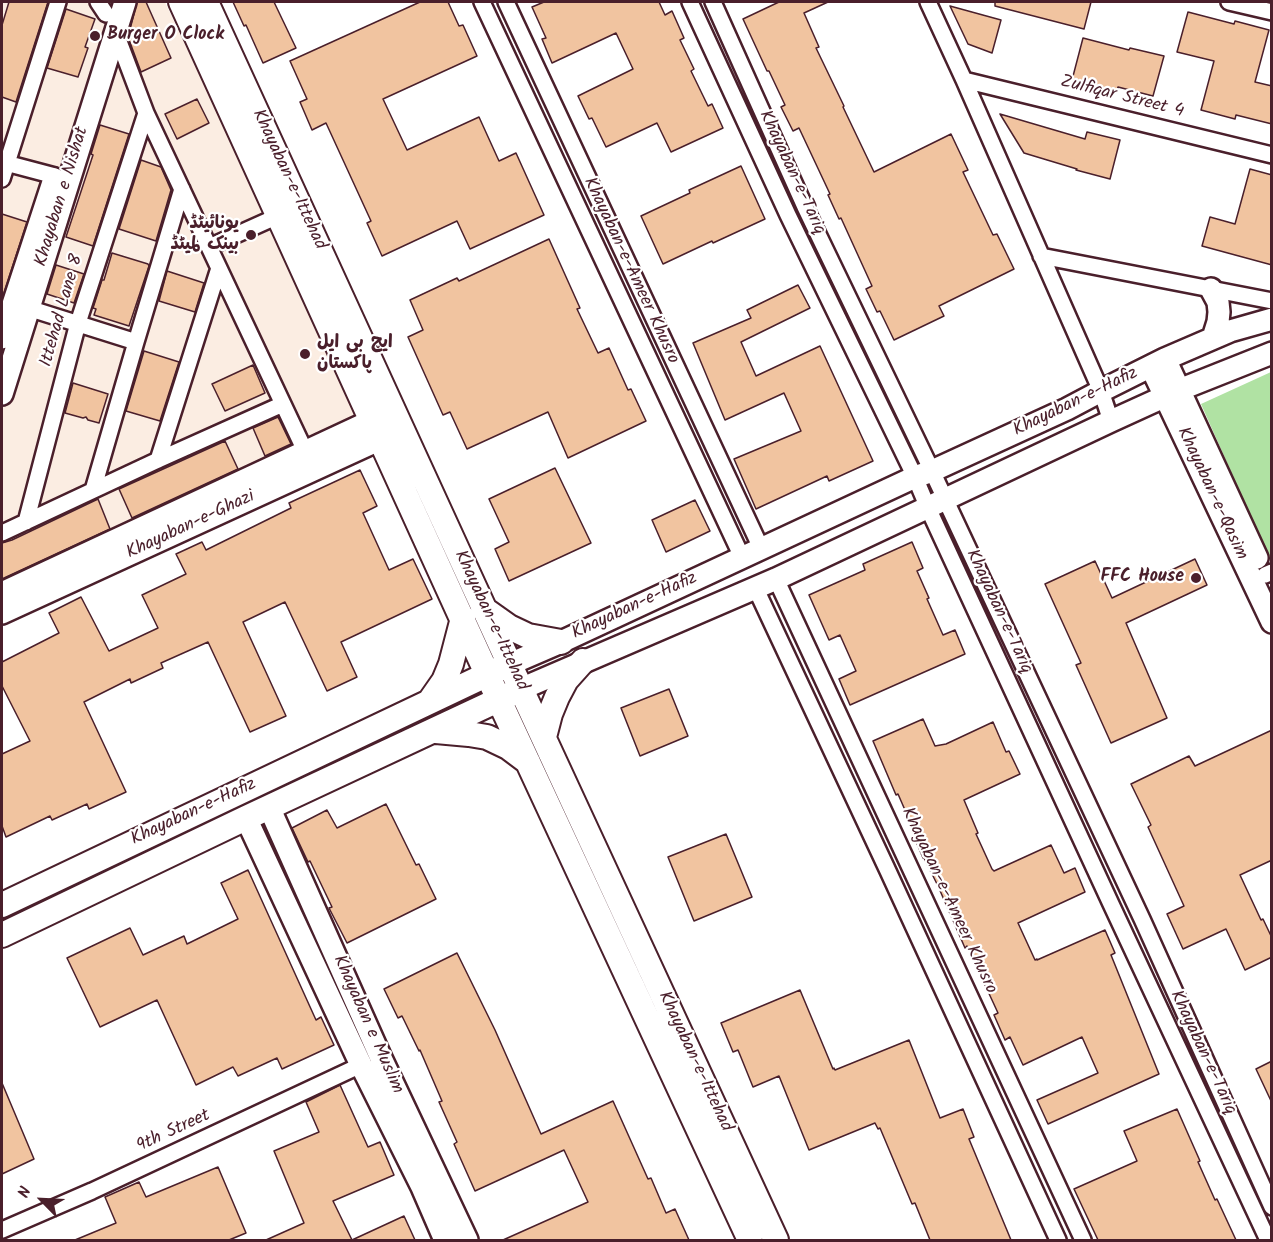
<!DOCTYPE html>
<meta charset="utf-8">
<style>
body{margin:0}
#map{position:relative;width:1273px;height:1242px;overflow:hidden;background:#fff;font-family:Kalam,sans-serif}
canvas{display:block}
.frame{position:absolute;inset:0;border:3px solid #4a1f2b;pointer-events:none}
.north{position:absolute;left:12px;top:1170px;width:60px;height:60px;-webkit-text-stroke:4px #fff;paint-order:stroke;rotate:294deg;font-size:16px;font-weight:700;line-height:24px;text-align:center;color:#4a1f2b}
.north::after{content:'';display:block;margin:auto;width:21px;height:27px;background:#4a1f2b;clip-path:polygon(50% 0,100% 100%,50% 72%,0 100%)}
</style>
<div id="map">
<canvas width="1273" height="1242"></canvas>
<div class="frame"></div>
<div class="north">N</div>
</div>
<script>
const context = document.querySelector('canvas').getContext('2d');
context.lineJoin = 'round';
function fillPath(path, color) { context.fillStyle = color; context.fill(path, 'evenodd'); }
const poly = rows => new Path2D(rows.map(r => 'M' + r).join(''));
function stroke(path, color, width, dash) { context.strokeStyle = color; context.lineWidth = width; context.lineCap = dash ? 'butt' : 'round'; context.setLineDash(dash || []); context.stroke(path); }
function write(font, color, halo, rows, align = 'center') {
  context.font = font + ' Kalam,"Playpen Sans Arabic",sans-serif'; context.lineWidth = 4.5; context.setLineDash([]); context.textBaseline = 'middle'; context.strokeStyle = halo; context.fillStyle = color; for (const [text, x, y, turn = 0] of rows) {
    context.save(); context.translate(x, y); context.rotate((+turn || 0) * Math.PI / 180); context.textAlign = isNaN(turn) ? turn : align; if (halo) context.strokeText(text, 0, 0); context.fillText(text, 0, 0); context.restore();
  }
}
fillPath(poly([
 [2,2,165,2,361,418,2,587]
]), '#fbede2');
fillPath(poly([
 [1271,372,1272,561,1271,562,1201,404]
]), '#b0e2a3');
const building = poly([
 [9,2,48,2,16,102,2,97,2,25,9,2],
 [137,2,146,2,171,58,141,72,128,37,137,2],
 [233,2,274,2,296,48,263,63,246,25,244,26,233,2],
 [420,2,448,2,459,26,463,25,477,56,383,99,407,150,479,117,499,161,516,153,544,215,470,249,457,221,382,256,367,223,371,221,326,123,312,130,300,102,307,99,290,61,420,2],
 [544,2,659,2,665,15,672,11,684,38,680,40,694,69,691,71,708,106,712,104,723,128,671,152,657,123,606,147,592,118,589,119,578,96,633,69,616,33,552,63,542,39,546,38,532,7,544,2],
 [779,2,828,2,804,13,819,47,816,48,844,106,843,107,874,172,951,134,968,170,963,172,993,235,997,234,1014,269,939,306,944,316,894,340,880,311,877,312,866,289,872,286,841,218,839,219,828,195,830,194,799,128,793,131,781,107,785,105,769,71,767,71,743,19,779,2],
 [995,2,1091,2,1084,29,995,6,995,2],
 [950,6,1001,20,992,53,968,44,950,6],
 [66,9,95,19,85,47,88,48,78,77,47,68,66,9],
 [1188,12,1234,24,1235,21,1269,30,1255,82,1272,86,1272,124,1236,115,1235,119,1201,110,1214,61,1177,52,1188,12],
 [1083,38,1129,50,1130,48,1164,56,1153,96,1118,87,1117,91,1072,80,1083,38],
 [197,99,209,123,177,139,165,114,197,99],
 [1000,114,1085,139,1087,132,1120,140,1110,179,1076,170,1077,169,1024,153,1000,114],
 [100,125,129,134,93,246,66,237,93,155,91,154,100,125],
 [141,160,161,167,171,190,156,241,119,229,141,160],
 [741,166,765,219,713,243,712,241,663,264,641,216,690,193,689,190,741,166],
 [1250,169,1272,175,1272,265,1202,246,1210,217,1235,224,1250,169],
 [2,214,27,222,2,299,2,214],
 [549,239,580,308,577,309,598,353,609,348,628,390,631,389,646,421,568,458,548,412,467,449,450,412,443,415,408,337,423,330,410,300,457,278,459,281,549,239],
 [112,253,148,264,149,266,129,326,94,315,96,309,93,308,102,280,104,280,112,253],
 [56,265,84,274,74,303,47,294,56,265],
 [167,271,204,283,195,312,159,301,167,271],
 [798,285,810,308,741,342,756,376,820,346,873,461,829,481,827,476,756,509,734,459,801,431,784,393,725,420,693,343,751,318,747,310,798,285],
 [144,351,179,362,160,421,126,411,144,351],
 [253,365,265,393,225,411,212,384,253,365],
 [73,383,108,394,99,423,88,420,86,417,83,418,65,413,73,383],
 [278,417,291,444,265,456,253,428,278,417],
 [225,441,238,469,132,518,119,489,225,441],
 [555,468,591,543,509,581,495,549,509,542,489,499,555,468],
 [360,470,377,506,363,513,389,570,413,559,432,599,341,642,357,677,327,691,285,602,243,622,286,716,250,732,208,642,161,663,163,668,131,683,130,679,84,702,126,792,89,809,87,804,52,820,50,816,6,837,2,826,2,754,30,741,2,686,2,662,59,633,49,613,81,597,109,651,158,628,142,595,186,574,176,554,202,542,206,550,291,508,289,503,360,470],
 [98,499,110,529,2,579,2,543,12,540,98,499],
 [695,500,710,531,666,552,652,520,695,500],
 [912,542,923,568,917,571,929,598,927,599,943,635,955,630,965,654,850,705,839,679,856,671,840,635,829,640,809,595,865,570,863,564,912,542],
 [1195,559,1207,585,1126,623,1167,718,1111,743,1076,665,1081,663,1045,584,1095,561,1112,598,1195,559],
 [669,689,688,736,640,756,621,708,669,689],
 [923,719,935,746,946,744,993,722,1006,752,1009,751,1020,774,964,800,978,833,976,834,992,869,994,871,1051,845,1064,873,1075,868,1085,892,1018,923,1035,960,1037,959,1037,960,1105,930,1115,953,1111,955,1159,1074,1048,1124,1037,1100,1098,1073,1082,1037,1023,1065,1010,1037,1005,1040,994,1015,998,1013,967,946,965,948,938,886,924,858,923,858,913,834,915,833,898,794,896,795,873,741,923,719],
 [1272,730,1272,860,1240,875,1261,920,1263,919,1272,938,1272,957,1245,970,1226,929,1183,949,1167,914,1184,906,1148,827,1151,825,1131,784,1189,756,1195,766,1272,730],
 [386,804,416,865,419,864,436,899,347,943,329,908,332,907,310,861,308,862,292,828,327,810,337,828,386,804],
 [726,834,752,897,694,921,668,857,726,834],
 [248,870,316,1020,321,1017,334,1045,282,1069,277,1058,238,1076,233,1067,196,1085,157,1000,100,1027,67,958,130,928,143,955,184,936,187,944,238,919,221,883,248,870],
 [457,953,495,1030,541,1134,613,1101,648,1179,651,1178,666,1213,675,1209,689,1240,503,1240,588,1202,564,1150,475,1191,454,1144,457,1142,439,1102,442,1101,420,1050,419,1051,402,1016,398,1018,384,989,457,953],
 [800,990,833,1069,834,1068,835,1070,909,1040,940,1118,963,1109,974,1137,969,1139,1011,1240,930,1240,915,1203,912,1204,880,1128,878,1129,875,1123,809,1150,779,1076,753,1087,738,1050,733,1052,721,1023,800,990],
 [1272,1061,1272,1103,1256,1069,1272,1061],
 [2,1083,34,1159,2,1174,2,1083],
 [340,1085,368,1147,380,1142,394,1175,333,1201,352,1240,266,1240,304,1223,274,1151,319,1132,306,1102,340,1085],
 [1177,1109,1200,1161,1198,1162,1215,1200,1217,1199,1236,1240,1098,1240,1074,1189,1137,1161,1124,1131,1177,1109],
 [218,1167,246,1233,229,1240,75,1240,116,1223,105,1197,139,1182,146,1197,218,1167],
 [404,1216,415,1240,352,1240,404,1216]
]);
fillPath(building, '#f1c4a0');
stroke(building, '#4a1f2b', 1.5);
const street = poly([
 [98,2,106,14],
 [482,2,742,557],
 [506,2,761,548],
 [690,2,788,215,915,477,928,508,1111,904,1268,1240],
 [713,2,805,207,932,471,1142,919,1272,1207],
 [928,2,964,80,1101,391,1111,421],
 [1229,2,1272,12],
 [115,31,146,113,306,453],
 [964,80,1272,155],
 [2,162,55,176],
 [2,179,58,2],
 [209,247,278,216],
 [1041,256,1272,301],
 [28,308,136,342],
 [158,460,219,268],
 [93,490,136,342,182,189],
 [26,522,78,323,146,113],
 [2,533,158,460,283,404],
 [1265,575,1272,572],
 [776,579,1083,1240],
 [755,587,888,871,1058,1240],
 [2,1230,92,1191,361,1065]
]);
const secondary = poly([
 [1211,289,1218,302,1219,312,1218,322,1213,338],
 [2,338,54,179],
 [1165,359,1257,558],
 [1151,367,1272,622],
 [2,394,125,2],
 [2,593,373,420],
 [2,613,381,439],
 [510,664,561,642,915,477,932,471,1067,409,1101,391,1165,359,1230,331,1272,319],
 [521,689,776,579,1111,421,1179,390,1272,353],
 [269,807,381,1058,467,1240],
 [246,818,361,1065,422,1187,445,1240]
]);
const primary = poly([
 [181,2,499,700,750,1240],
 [206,2,521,689,776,1240],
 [485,610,509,627,528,636,561,642],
 [430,701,444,681,451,664,463,618],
 [436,731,469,734,487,737,508,747,528,762],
 [544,737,550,714,557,697,566,680,583,661],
 [2,905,503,667],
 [2,935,246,818,513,693]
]);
stroke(street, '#4a1f2b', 20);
stroke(secondary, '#4a1f2b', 26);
stroke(primary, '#4a1f2b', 28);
stroke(street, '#fff', 15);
stroke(secondary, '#fff', 21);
stroke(primary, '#fff', 24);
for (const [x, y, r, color] of [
 [95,36,6,"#4a1f2b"],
 [251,235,6,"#4a1f2b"],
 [305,354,6,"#4a1f2b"],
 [1196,578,6,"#4a1f2b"]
]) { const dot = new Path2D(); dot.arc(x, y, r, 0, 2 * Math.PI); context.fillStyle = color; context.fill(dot); stroke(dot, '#fff', 2); }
write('bold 18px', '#4a1f2b', '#fff', [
 ["Burger O Clock",107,36],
 ["یونائیٹڈ",239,225,"right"],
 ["بینک لمیٹڈ",239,246,"right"],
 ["ایچ بی ایل",317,344],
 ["پاکستان",317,365],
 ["FFC House",1184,578,"right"]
], 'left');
write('18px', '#4a1f2b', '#fff', [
 ["Zulfiqar Street 4",1122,98,14],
 ["Khayaban-e-Tariq",791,173,65],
 ["Khayaban-e-Ittehad",288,180,65],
 ["Khayaban e Nishat",63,197,-73],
 ["Khayaban-e-Ameer Khusro",630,271,65],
 ["Ittehad Lane 8",63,311,-74],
 ["Khayaban-e-Hafiz",1076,403,-26],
 ["Khayaban-e-Qasim",1211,494,65],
 ["Khayaban-e-Ghazi",191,526,-25],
 ["Khayaban-e-Hafiz",635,607,-25],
 ["Khayaban-e-Tariq",998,612,65],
 ["Khayaban-e-Ittehad",490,621,65],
 ["Khayaban-e-Hafiz",194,813,-25],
 ["Khayaban-e-Ameer Khusro",948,901,65],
 ["Khayaban e Muslim",367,1025,66],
 ["Khayaban-e-Tariq",1202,1053,65],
 ["Khayaban-e-Ittehad",694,1062,65],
 ["9th Street",174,1132,-25]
]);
</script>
